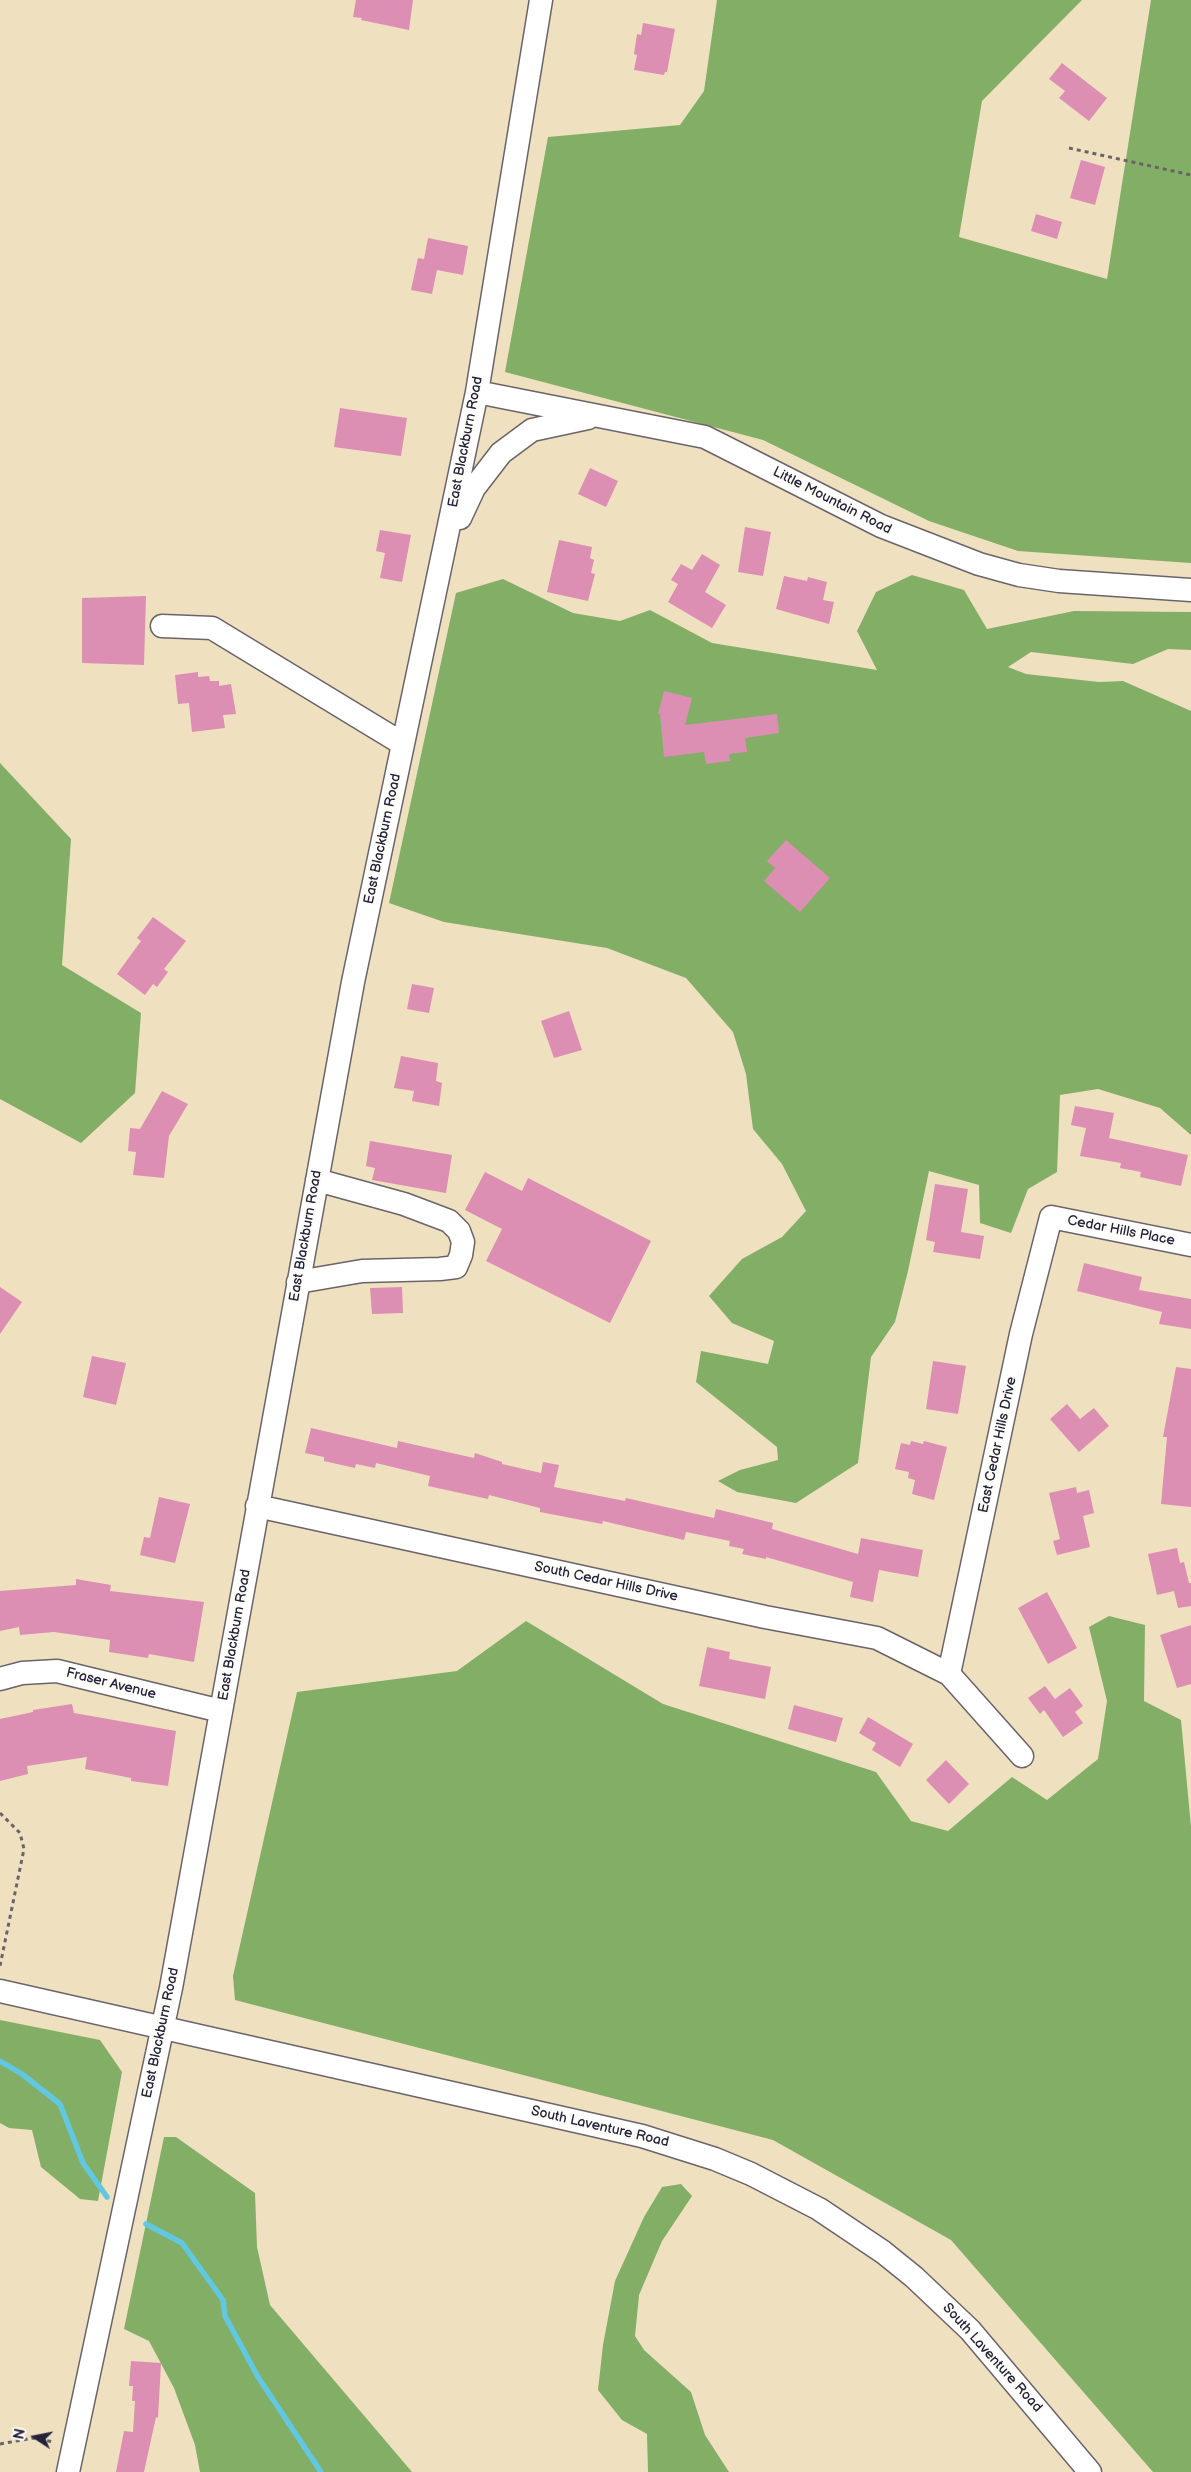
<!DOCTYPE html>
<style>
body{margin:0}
#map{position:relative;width:1191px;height:2472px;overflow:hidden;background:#efe0c0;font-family:"Balsamiq Sans",sans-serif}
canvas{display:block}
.north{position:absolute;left:10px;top:2412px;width:50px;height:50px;-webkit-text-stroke:4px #fdfcf7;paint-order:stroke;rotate:281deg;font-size:14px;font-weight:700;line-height:20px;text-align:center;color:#22223b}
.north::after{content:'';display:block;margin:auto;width:18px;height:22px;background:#22223b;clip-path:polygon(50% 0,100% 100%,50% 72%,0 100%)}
</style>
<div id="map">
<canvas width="1191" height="2472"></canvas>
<div class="north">N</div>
</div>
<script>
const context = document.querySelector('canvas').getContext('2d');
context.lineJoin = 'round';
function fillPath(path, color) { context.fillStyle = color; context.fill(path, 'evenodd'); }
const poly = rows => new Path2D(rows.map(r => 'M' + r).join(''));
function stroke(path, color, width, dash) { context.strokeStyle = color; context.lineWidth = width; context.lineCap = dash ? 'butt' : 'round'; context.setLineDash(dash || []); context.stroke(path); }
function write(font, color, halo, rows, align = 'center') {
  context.font = font + ' "Balsamiq Sans",sans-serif'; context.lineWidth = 4.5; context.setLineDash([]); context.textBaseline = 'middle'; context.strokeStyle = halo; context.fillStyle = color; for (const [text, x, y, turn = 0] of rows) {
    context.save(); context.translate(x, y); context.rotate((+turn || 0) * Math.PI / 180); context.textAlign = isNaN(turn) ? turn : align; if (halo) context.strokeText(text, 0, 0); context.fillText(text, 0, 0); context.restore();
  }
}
fillPath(poly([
 [717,0,1082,0,982,101,959,237,1107,279,1151,0,1191,0,1191,563,1018,551,929,521,763,440,505,372,548,137,680,125,704,91],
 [912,575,964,590,987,629,1074,611,1191,612,1191,650,1168,649,1133,664,1031,652,1008,667,1026,674,1099,682,1123,681,1191,711,1191,1135,1160,1108,1098,1089,1060,1095,1057,1172,1028,1189,1011,1233,980,1223,979,1185,929,1171,908,1271,895,1322,871,1357,858,1463,796,1503,737,1492,718,1481,740,1470,778,1460,777,1447,696,1382,701,1351,768,1364,774,1341,732,1323,709,1296,742,1259,782,1237,806,1211,782,1164,753,1129,746,1074,733,1032,686,978,607,948,444,922,389,903,456,593,503,579,573,613,620,621,650,610,712,643,877,670,857,631,876,592],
 [0,763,71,839,62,965,141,1013,135,1093,81,1143,0,1099],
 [1109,1616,1145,1625,1144,1701,1181,1720,1191,1827,1191,2472,1153,2472,951,2240,773,2140,235,2000,233,1976,297,1692,457,1671,526,1621,663,1704,876,1772,911,1821,948,1831,1012,1777,1047,1800,1098,1759,1107,1701,1089,1627],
 [0,2020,100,2040,122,2072,98,2201,80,2199,41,2167,32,2130,9,2128,0,2123],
 [164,2137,176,2137,255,2193,257,2247,270,2305,412,2472,200,2472,195,2445,174,2388,149,2341,124,2329],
 [681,2184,692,2196,662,2241,639,2295,635,2336,644,2350,691,2392,705,2435,729,2472,648,2472,647,2434,622,2420,598,2390,603,2345,615,2281,644,2217,662,2187]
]), '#83ae66');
stroke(poly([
 [0,2061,22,2074,60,2104,83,2163,107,2197],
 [146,2224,182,2243,223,2300,225,2316,258,2377,321,2472]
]), '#62c7e0', 5.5);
fillPath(poly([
 [356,0,413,0,409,30,361,20,362,18,353,17],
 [643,23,675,29,667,72,665,72,664,75,634,70,637,55,634,54,637,34,641,35],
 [1062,63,1107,98,1089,121,1059,98,1065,91,1049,79],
 [1081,160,1105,167,1095,205,1070,198],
 [1036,214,1062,222,1057,239,1031,231],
 [428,238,468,246,463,275,437,270,432,294,411,290,418,258,424,259],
 [340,408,407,418,401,456,334,447],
 [590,468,618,481,606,507,578,494],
 [745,527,771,532,763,576,738,572],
 [380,530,411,535,402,582,380,578,385,553,376,551],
 [559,540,592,547,590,558,594,560,591,573,595,574,588,601,547,592],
 [702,554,720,565,705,592,726,605,712,628,668,602,678,584,671,580,681,564,692,570],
 [784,576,807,581,808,577,827,582,823,600,834,602,829,624,776,609],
 [146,596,144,665,82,663,82,598],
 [198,672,198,677,209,676,210,681,219,681,219,686,231,684,236,714,223,715,225,728,192,732,189,703,178,704,175,675],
 [664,691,692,698,685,725,777,714,779,733,745,738,747,752,729,754,730,761,706,764,704,752,664,757,660,714,658,714],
 [786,840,830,878,800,912,764,881,775,868,767,861],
 [153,917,186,941,164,969,168,972,157,987,153,984,145,995,117,974,141,941,137,938],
 [412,984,434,988,429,1013,407,1009],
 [569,1011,582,1050,554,1058,541,1021],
 [401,1056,438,1063,436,1081,442,1083,439,1106,412,1101,414,1091,394,1088],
 [162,1091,188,1104,169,1136,164,1178,133,1175,136,1152,128,1151,130,1128,140,1129],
 [1075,1106,1114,1113,1109,1138,1188,1155,1181,1186,1140,1177,1141,1172,1120,1168,1121,1163,1080,1156,1086,1128,1071,1125],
 [370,1141,452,1155,446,1193,372,1180,375,1168,366,1166],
 [485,1172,522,1191,528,1178,651,1241,610,1323,486,1261,502,1229,465,1210],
 [935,1184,968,1189,961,1232,984,1236,980,1259,933,1252,935,1242,926,1240],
 [1084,1263,1142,1277,1139,1290,1191,1299,1191,1329,1159,1324,1162,1312,1077,1291],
 [0,1287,22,1302,0,1334],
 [402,1287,403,1313,372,1314,370,1288],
 [92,1356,126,1363,116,1405,83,1397],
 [933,1361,966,1366,958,1414,926,1409],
 [1176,1367,1191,1369,1191,1507,1161,1504,1167,1437,1163,1437],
 [1067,1404,1080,1419,1094,1408,1109,1426,1079,1452,1050,1419],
 [311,1428,397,1448,398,1441,474,1458,475,1453,502,1462,502,1464,541,1473,543,1462,559,1465,554,1487,625,1501,626,1498,714,1518,716,1509,773,1523,772,1529,858,1554,861,1538,923,1550,918,1577,879,1570,873,1602,850,1597,853,1582,766,1557,766,1559,742,1554,744,1549,729,1546,730,1541,686,1532,684,1540,603,1521,602,1524,540,1512,540,1508,489,1495,488,1499,428,1486,430,1476,376,1463,375,1468,356,1464,355,1468,324,1461,324,1457,305,1453],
 [911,1441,923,1444,924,1441,947,1447,934,1500,912,1494,915,1480,908,1478,909,1472,895,1469,901,1443,910,1445],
 [1076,1487,1077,1493,1089,1490,1094,1513,1083,1516,1090,1547,1057,1555,1053,1541,1060,1539,1049,1493],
 [159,1497,190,1504,175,1563,140,1555,144,1537,150,1538],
 [1177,1548,1180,1563,1184,1562,1189,1583,1191,1583,1191,1606,1178,1608,1174,1591,1157,1595,1148,1554],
 [76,1579,111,1585,110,1591,204,1602,194,1662,149,1654,148,1658,109,1652,110,1640,54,1632,20,1635,19,1627,0,1631,0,1591,76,1585],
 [1047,1592,1077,1648,1048,1664,1018,1608],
 [1191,1625,1191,1684,1177,1688,1160,1635],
 [707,1647,730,1652,729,1659,771,1667,765,1699,699,1686],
 [1045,1686,1055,1699,1070,1688,1083,1706,1075,1712,1083,1723,1063,1737,1044,1710,1040,1714,1028,1698],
 [72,1704,74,1713,176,1731,168,1786,131,1781,131,1778,85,1769,87,1757,27,1766,28,1774,0,1781,0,1719,33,1712,33,1710],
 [794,1705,843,1718,836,1742,788,1729],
 [868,1717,913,1744,900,1767,872,1750,876,1743,859,1733],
 [946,1760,969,1784,949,1804,926,1780],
 [131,2361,161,2363,158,2418,156,2417,144,2472,116,2472,124,2431,133,2432,135,2401,132,2401,133,2386,129,2386]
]), '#dd8eb3');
const minor = poly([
 [477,392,705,437,881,526,979,564,1019,575,1059,581,1191,590],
 [460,518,474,488,501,453,532,430,588,418],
 [162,626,212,628,403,744],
 [298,1282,362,1271,440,1269,456,1267,461,1255,463,1242,459,1231,449,1221,404,1204,317,1180],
 [257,1506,765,1617,877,1638,949,1674,1022,1756],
 [949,1674,1021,1334,1051,1217,1191,1245],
 [0,1679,22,1673,57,1671,221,1711],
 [0,1991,642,2136,715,2159,751,2174,819,2209,883,2252,914,2277,970,2330,1090,2472],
 [68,2472,171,1988,353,982,477,392,541,0]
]);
stroke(minor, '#6a646a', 25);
stroke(poly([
 [1069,148,1191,175],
 [0,1813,20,1833,24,1849,0,1966],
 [0,2444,33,2438,54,2442]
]), '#6a646a', 3, [4, 4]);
stroke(minor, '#fff', 22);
write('14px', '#22223b', '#fdfcf7', [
 ["East Blackburn Road",466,442,-79],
 ["Little Mountain Road",832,501,27],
 ["East Blackburn Road",383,839,-78],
 ["Cedar Hills Place",1121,1231,11],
 ["East Blackburn Road",306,1236,-80],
 ["East Cedar Hills Drive",998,1445,-78],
 ["South Cedar Hills Drive",606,1582,12],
 ["East Blackburn Road",235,1635,-80],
 ["Fraser Avenue",111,1684,14],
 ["East Blackburn Road",161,2033,-78],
 ["South Laventure Road",600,2127,13],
 ["South Laventure Road",992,2358,48]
]);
</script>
